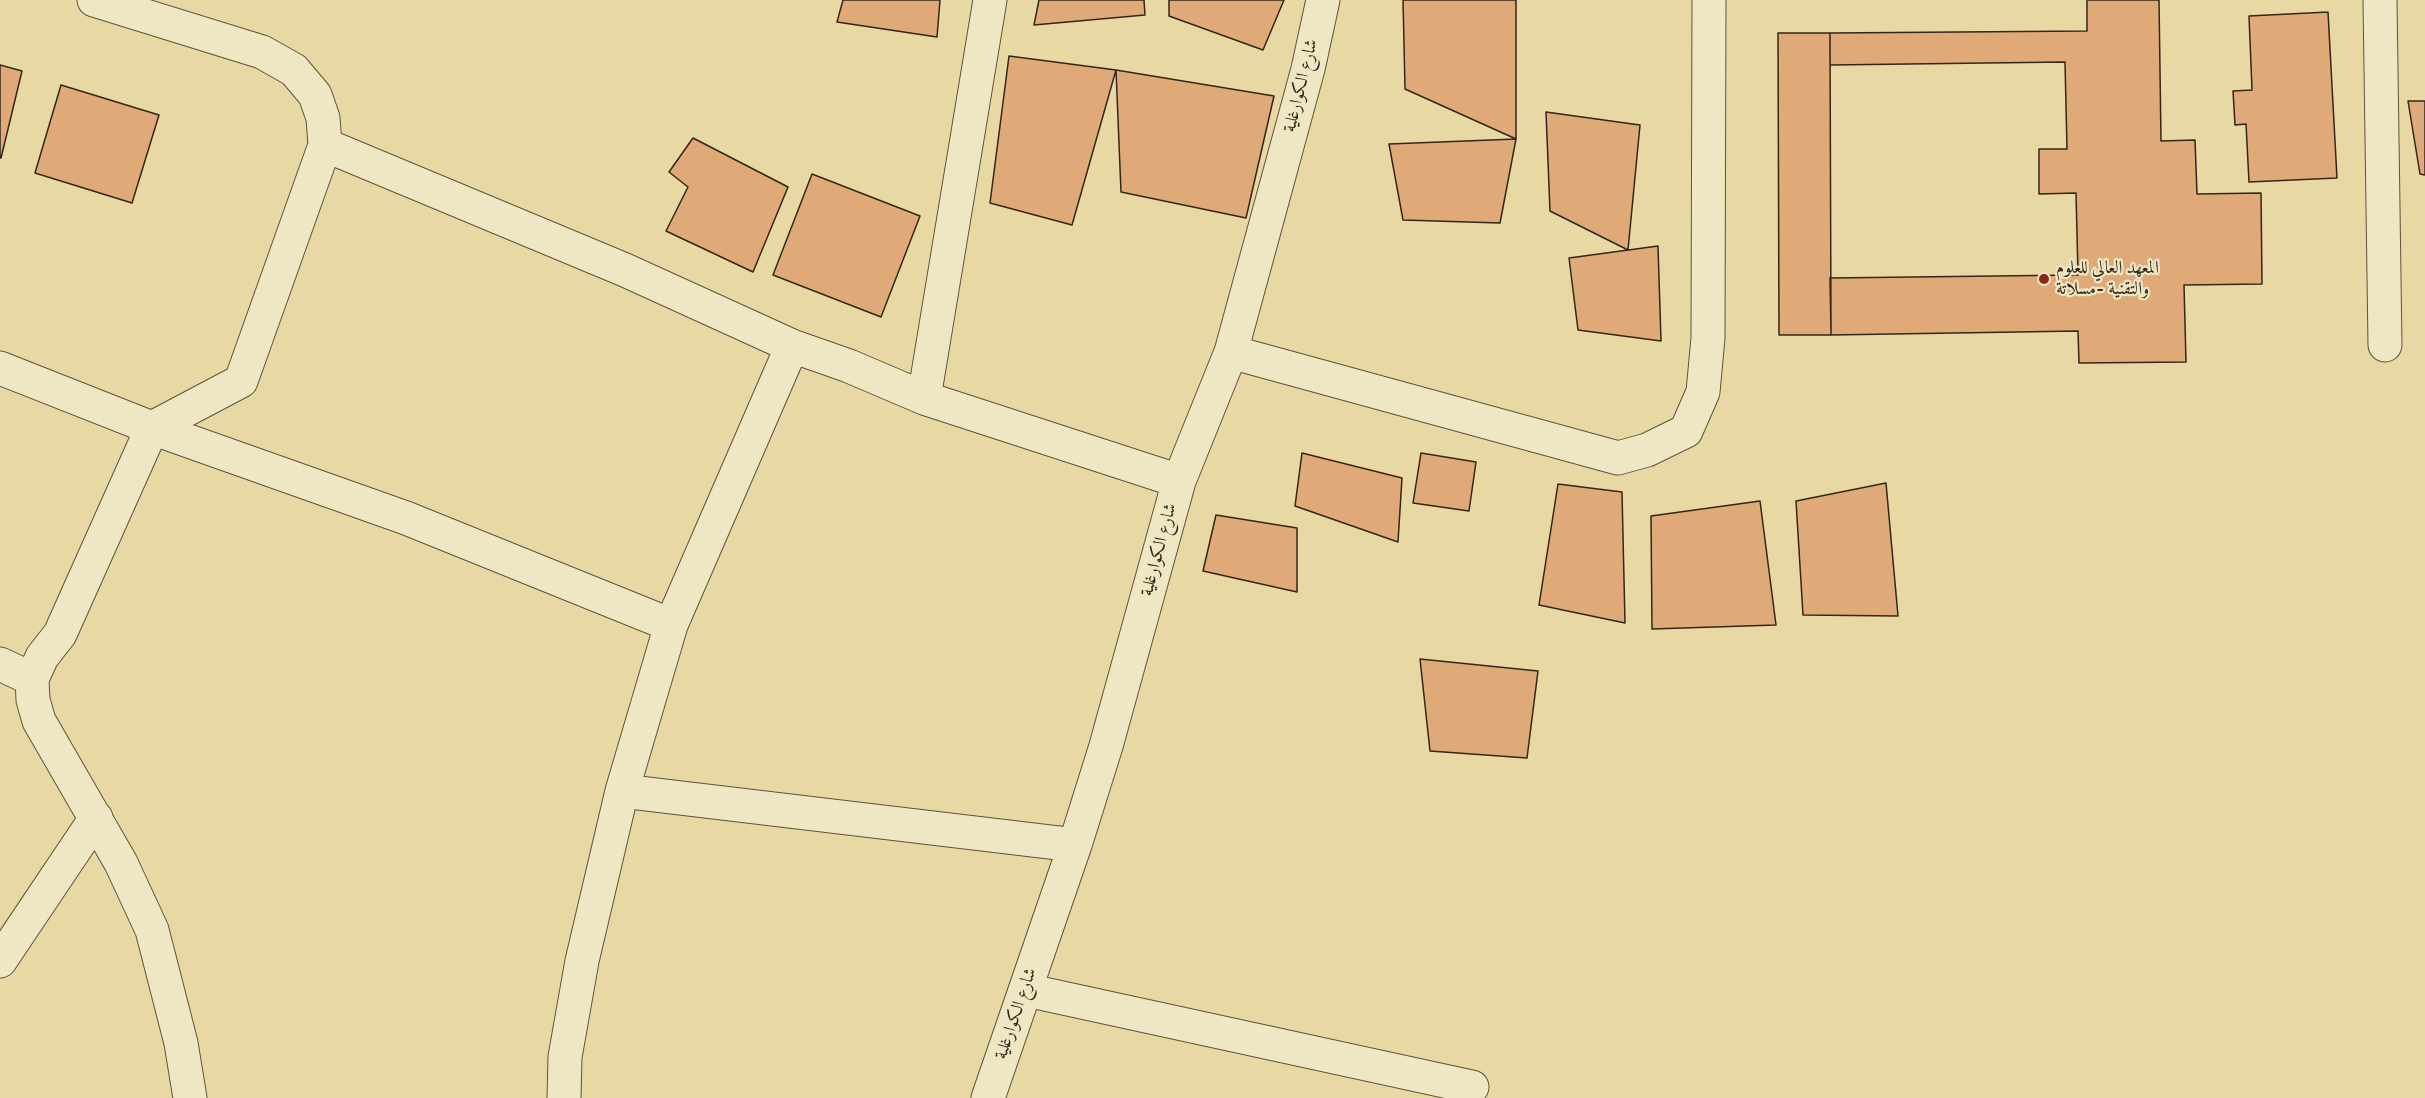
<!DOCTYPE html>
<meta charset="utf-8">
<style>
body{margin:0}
canvas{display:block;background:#e7d8a4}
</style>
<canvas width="2425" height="1098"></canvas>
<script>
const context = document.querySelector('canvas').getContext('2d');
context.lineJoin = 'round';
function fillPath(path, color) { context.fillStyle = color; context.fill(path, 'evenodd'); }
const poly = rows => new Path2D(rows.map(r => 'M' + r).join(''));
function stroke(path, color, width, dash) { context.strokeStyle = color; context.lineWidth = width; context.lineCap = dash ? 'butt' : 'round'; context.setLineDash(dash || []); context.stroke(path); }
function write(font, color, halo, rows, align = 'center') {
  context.font = font + ' "IM FELL English",Amiri,serif'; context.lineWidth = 4.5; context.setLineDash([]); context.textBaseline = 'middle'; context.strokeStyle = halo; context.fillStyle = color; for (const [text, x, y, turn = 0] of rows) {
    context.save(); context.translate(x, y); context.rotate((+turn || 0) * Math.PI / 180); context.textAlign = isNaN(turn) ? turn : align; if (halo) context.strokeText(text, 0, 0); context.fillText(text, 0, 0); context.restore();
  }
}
const building = poly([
 [843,0,940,0,937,37,837,22,843,0],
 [1039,0,1144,0,1145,15,1034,25,1039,0],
 [1169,0,1284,0,1263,50,1169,16,1169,0],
 [1403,0,1516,0,1516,139,1405,89,1403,0],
 [2087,0,2159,0,2161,141,2195,140,2197,194,2261,193,2262,284,2184,285,2186,362,2079,363,2078,331,1831,335,1830,278,2078,275,2076,193,2039,194,2039,149,2067,149,2065,62,1830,65,1830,33,2087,31,2087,0],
 [2328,12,2337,178,2249,182,2246,124,2235,125,2233,91,2252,90,2249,16,2328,12],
 [1778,33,1830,33,1831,335,1779,335,1778,33],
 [1009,56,1116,70,1072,225,990,203,1009,56],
 [0,65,22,71,1,158,0,158,0,65],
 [1116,70,1274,96,1246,218,1121,192,1116,70],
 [61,85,159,115,132,203,35,173,61,85],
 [2408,101,2425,101,2425,175,2420,174,2408,101],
 [1546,112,1640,125,1628,250,1550,211,1546,112],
 [693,138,788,187,753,272,666,231,688,187,669,172,693,138],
 [1516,139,1500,223,1403,220,1389,144,1516,139],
 [812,174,920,216,881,317,773,275,812,174],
 [1658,246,1661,341,1578,330,1569,258,1658,246],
 [1302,453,1402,478,1398,542,1295,506,1302,453],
 [1421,453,1476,462,1469,511,1413,503,1421,453],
 [1886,483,1898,616,1803,615,1796,501,1886,483],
 [1558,484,1622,492,1625,623,1539,605,1558,484],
 [1760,501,1776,625,1652,629,1651,516,1760,501],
 [1216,515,1297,528,1297,592,1203,571,1216,515],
 [1420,659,1538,671,1527,758,1430,751,1420,659]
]);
fillPath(building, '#e0a978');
stroke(building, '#32271a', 1.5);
const minor = poly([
 [94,0,262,52,294,70,315,95,323,118,325,145,241,381,152,428,60,634,42,657,32,679,33,700,39,721,121,863,152,930,181,1043,190,1098],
 [2380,0,2385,345],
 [325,145,625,270,792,346,849,366,924,398,1179,481],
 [1231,352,1618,458,1647,450,1686,431,1703,392,1708,338,1709,0],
 [0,368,152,428,406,518,671,625,792,346],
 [924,398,990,0],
 [0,664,32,679],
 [622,791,1075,845],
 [0,961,96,818],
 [1026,990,1472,1087],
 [564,1098,565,1057,582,961,622,791,671,625],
 [988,1098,1075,845,1106,746,1179,481,1231,352,1308,69,1323,0]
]);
stroke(minor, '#5f533c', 35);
stroke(minor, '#efe6c4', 33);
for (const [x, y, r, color] of [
 [2044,279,6,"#8f2418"]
]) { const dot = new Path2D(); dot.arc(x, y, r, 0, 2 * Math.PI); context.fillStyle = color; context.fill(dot); stroke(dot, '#efe6c4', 2); }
write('18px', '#32271a', '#efe6c4', [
 ["شارع الكوارغلية",1302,86,-76],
 ["شارع الكوارغلية",1160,550,-75],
 ["شارع الكوارغلية",1017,1014,-71]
]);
write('18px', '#32271a', '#efe6c4', [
 ["المعهد العالي للعلوم",2056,269],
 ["والتقنية -مسلاتة",2056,290]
], 'left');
</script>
